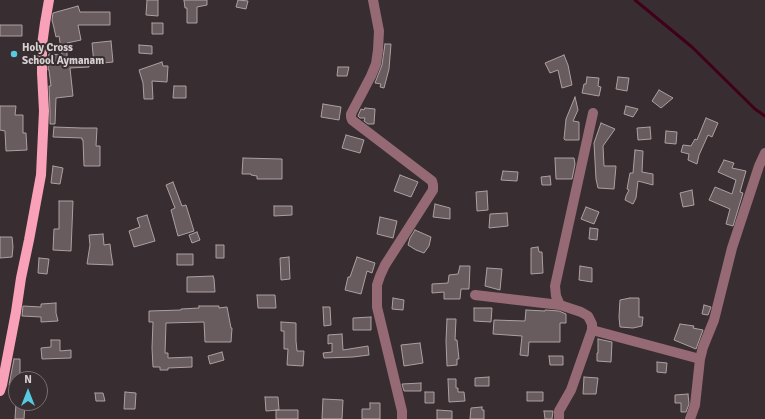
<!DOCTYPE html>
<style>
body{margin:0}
#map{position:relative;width:765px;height:419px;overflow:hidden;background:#382d30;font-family:Signika,sans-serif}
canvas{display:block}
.north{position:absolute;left:8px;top:371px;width:40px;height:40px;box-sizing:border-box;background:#382d30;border:1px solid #786e71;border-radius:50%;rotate:0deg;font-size:11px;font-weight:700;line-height:16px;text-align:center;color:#d7d0d2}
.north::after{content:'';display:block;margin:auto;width:14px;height:18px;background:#55cae0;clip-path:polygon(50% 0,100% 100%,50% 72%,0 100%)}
</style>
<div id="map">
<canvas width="765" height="419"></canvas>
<div class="north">N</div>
</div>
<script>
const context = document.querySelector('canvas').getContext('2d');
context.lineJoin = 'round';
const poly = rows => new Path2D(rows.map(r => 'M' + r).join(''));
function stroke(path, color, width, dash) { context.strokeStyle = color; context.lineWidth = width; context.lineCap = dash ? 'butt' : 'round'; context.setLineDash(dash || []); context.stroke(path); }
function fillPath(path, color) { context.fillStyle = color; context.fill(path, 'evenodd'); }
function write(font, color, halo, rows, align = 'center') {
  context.font = font + ' Signika,sans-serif'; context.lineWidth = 4; context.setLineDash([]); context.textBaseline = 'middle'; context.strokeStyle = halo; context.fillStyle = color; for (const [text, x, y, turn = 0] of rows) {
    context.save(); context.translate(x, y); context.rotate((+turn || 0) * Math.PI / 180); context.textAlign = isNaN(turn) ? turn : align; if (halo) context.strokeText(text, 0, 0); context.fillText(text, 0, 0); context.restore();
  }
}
stroke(poly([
 [635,0,692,47,755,109,765,116]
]), '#40001a', 3);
const building = poly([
 [147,0,158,0,158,16,146,15,147,0],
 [184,0,207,0,207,5,197,7,197,23,187,23,187,8,185,8,184,0],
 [238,0,248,1,246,9,236,7,238,0],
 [78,6,80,12,110,12,110,25,78,25,81,40,67,43,67,59,89,59,89,67,70,68,73,96,56,98,55,124,50,124,50,111,49,86,51,86,49,70,48,70,49,54,62,55,59,36,56,37,54,28,52,20,53,13,78,6],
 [152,23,163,23,163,34,152,34,152,23],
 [0,25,22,25,22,36,0,36,0,25],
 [111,41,113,62,94,64,92,43,111,41],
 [385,44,391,44,389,69,384,88,380,87,381,84,375,83,382,65,385,44],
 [139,45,152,46,152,54,139,53,139,45],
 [564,55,568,65,572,85,562,88,558,70,550,73,545,63,564,55],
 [162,62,163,66,168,66,167,82,152,81,153,99,144,99,143,83,139,70,162,62],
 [338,67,349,67,347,76,337,76,338,67],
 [587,77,599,78,598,86,601,87,599,96,582,93,584,84,586,84,587,77],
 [618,77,629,78,627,91,616,89,618,77],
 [174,86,186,86,186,98,173,98,174,86],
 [659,90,673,98,661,108,652,101,659,90],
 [575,97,578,110,573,121,579,122,579,140,565,140,564,139,566,119,575,97],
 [323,104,341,107,339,120,321,117,323,104],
 [0,106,16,106,15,115,23,115,23,133,26,133,27,150,6,151,5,131,0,130,0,106],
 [626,106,638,109,633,117,624,114,626,106],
 [365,108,375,109,374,124,368,124,364,121,365,118,360,118,358,116,361,109,364,110,365,108],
 [706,118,718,123,712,137,708,135,699,155,697,164,688,160,689,154,681,152,683,145,691,146,695,139,697,140,706,118],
 [601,123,615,129,603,146,604,166,616,166,614,189,598,188,596,179,594,143,601,123],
 [54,127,82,128,97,128,96,146,100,146,100,166,84,166,83,140,82,140,82,138,53,137,54,127],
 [650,127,651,139,638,140,637,128,650,127],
 [666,131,677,132,676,144,665,143,666,131],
 [346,135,364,140,360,153,342,148,346,135],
 [635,150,643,151,642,172,653,174,653,185,638,181,636,198,633,204,625,200,626,196,629,190,627,189,630,173,633,173,635,150],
 [243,158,282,159,282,179,257,179,257,176,251,175,251,174,242,174,243,158],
 [555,158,574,158,575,164,572,179,556,179,555,158],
 [724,160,734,163,732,168,746,171,740,192,743,193,733,226,726,224,730,209,709,200,715,187,732,194,736,180,718,172,724,160],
 [53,166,63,168,60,184,51,183,53,166],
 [503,171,518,172,517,181,501,180,503,171],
 [400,175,418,182,411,197,394,191,400,175],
 [550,176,551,185,542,185,541,177,550,176],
 [173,182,182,206,186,205,194,231,178,236,171,210,175,208,166,185,173,182],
 [692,190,694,205,683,207,680,193,692,190],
 [487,191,488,210,477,211,476,192,487,191],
 [59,201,73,201,71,251,53,250,54,229,59,229,59,201],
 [435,204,450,208,450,219,433,217,435,204],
 [274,206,292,206,292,215,274,216,274,206],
 [586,207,599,212,594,224,581,219,586,207],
 [507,213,508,226,489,228,490,214,507,213],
 [147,215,155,241,134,247,129,231,140,227,137,218,147,215],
 [380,217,397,221,393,238,377,234,380,217],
 [590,228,598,229,597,240,589,239,590,228],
 [415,230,431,237,429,246,424,253,416,250,408,245,410,238,415,230],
 [197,232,200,240,192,243,189,235,197,232],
 [103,234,104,245,110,244,111,253,113,265,87,264,90,245,89,235,103,234],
 [0,237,12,237,13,247,12,257,0,258,0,237],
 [216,245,224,245,224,258,216,258,216,245],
 [538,247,539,252,542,252,543,273,531,274,531,248,538,247],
 [177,254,193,254,193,265,177,265,177,254],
 [289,257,290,279,281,280,280,258,289,257],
 [357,257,375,263,372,273,367,271,361,294,345,290,348,277,350,277,357,257],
 [39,258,49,259,47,274,38,273,39,258],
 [460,266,470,266,469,289,461,289,460,299,444,299,444,292,432,293,432,284,448,283,449,275,458,274,460,266],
 [580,266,592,268,592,282,579,280,580,266],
 [487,268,502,269,500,290,485,286,487,268],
 [213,276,214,279,215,292,187,292,187,277,213,276],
 [257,295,275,295,276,308,258,308,257,295],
 [393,298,404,300,403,310,392,309,393,298],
 [630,298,639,298,639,317,643,317,642,326,633,328,620,327,619,317,620,300,630,298],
 [56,303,56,313,58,321,41,322,41,317,22,316,23,306,41,307,41,304,56,303],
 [704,305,711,307,708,315,702,314,704,305],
 [199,306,219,306,219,308,227,307,231,328,232,328,231,342,205,342,204,322,166,323,165,353,168,353,168,358,192,357,192,367,168,368,168,370,160,370,160,367,153,367,152,348,153,322,149,322,149,311,181,310,181,309,199,308,199,306],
 [323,307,330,307,331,325,324,326,323,307],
 [474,308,492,308,491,322,474,321,474,308],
 [526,310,545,311,545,310,559,311,566,314,566,323,560,323,560,342,529,342,528,356,520,355,522,336,493,334,494,320,525,321,526,310],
 [371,317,371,330,353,330,353,318,371,317],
 [447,319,456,319,455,340,457,340,459,359,457,359,457,365,447,366,446,341,447,319],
 [281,322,296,323,296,341,297,351,304,351,303,366,287,365,288,349,284,349,284,331,281,331,281,322],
 [680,324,694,326,693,328,703,330,696,349,674,340,680,324],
 [342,334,343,350,368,346,369,355,353,357,324,358,323,353,332,352,332,343,328,344,328,335,342,334],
 [598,339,612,342,611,362,597,361,597,353,598,353,598,339],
 [51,340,60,340,60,351,71,350,71,358,42,359,41,348,51,347,51,340],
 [420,343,423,363,404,366,401,345,420,343],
 [222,352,224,360,210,364,208,356,222,352],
 [549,356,563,356,563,365,550,365,549,356],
 [14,359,20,359,20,379,16,379,16,385,9,385,14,359],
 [657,362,667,363,666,373,657,372,657,362],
 [489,377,489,386,475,386,475,378,489,377],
 [584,377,598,378,596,394,583,394,584,377],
 [448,379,456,379,456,388,458,388,458,392,464,392,465,401,449,402,448,379],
 [421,383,421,391,404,391,402,384,421,383],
 [125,392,136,393,135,409,124,409,125,392],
 [425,392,434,392,434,403,425,403,425,392],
 [527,392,543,392,543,401,527,401,527,392],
 [95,393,103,393,105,401,96,401,95,393],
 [688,394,689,404,686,412,681,412,681,403,675,403,675,395,688,394],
 [265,397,278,397,279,410,266,411,265,397],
 [323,399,343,400,342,419,322,419,323,399],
 [16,403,25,403,24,419,15,419,16,403],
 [370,403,380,403,380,419,362,419,362,409,370,409,370,403],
 [482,407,482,410,484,410,484,419,470,419,471,408,482,407],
 [276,410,298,410,298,419,276,419,276,410],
 [437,410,452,411,452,419,437,419,437,410],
 [544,411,553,411,552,419,545,419,544,411]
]);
fillPath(building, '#685c5f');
stroke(building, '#ada0a3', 1);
stroke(poly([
 [373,0,379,31,378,50,376,64,371,76,351,114,351,117,352,120,432,181,433,185,433,190,385,265,380,276,377,285,377,307,402,411,402,419],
 [475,295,560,305],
 [592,330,700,359],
 [559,419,559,411,571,390,592,330,592,324,588,316,581,312,560,305,556,296,555,286,593,113],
 [690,419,695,405,700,359,703,347,714,320,732,248,759,166,765,153]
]), '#956a75', 10);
stroke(poly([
 [0,391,2,385,16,312,21,278,29,240,41,175,44,111,42,73,42,45,45,23,49,0]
]), '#f9a1b9', 10);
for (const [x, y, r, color] of [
 [14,54,4,"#55cae0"]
]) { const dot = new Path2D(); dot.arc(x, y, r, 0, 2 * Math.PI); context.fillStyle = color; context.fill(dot); stroke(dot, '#382d30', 1.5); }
write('bold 11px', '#d7d0d2', '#382d30', [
 ["Holy Cross",22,48],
 ["School Aymanam",22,61]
], 'left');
</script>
